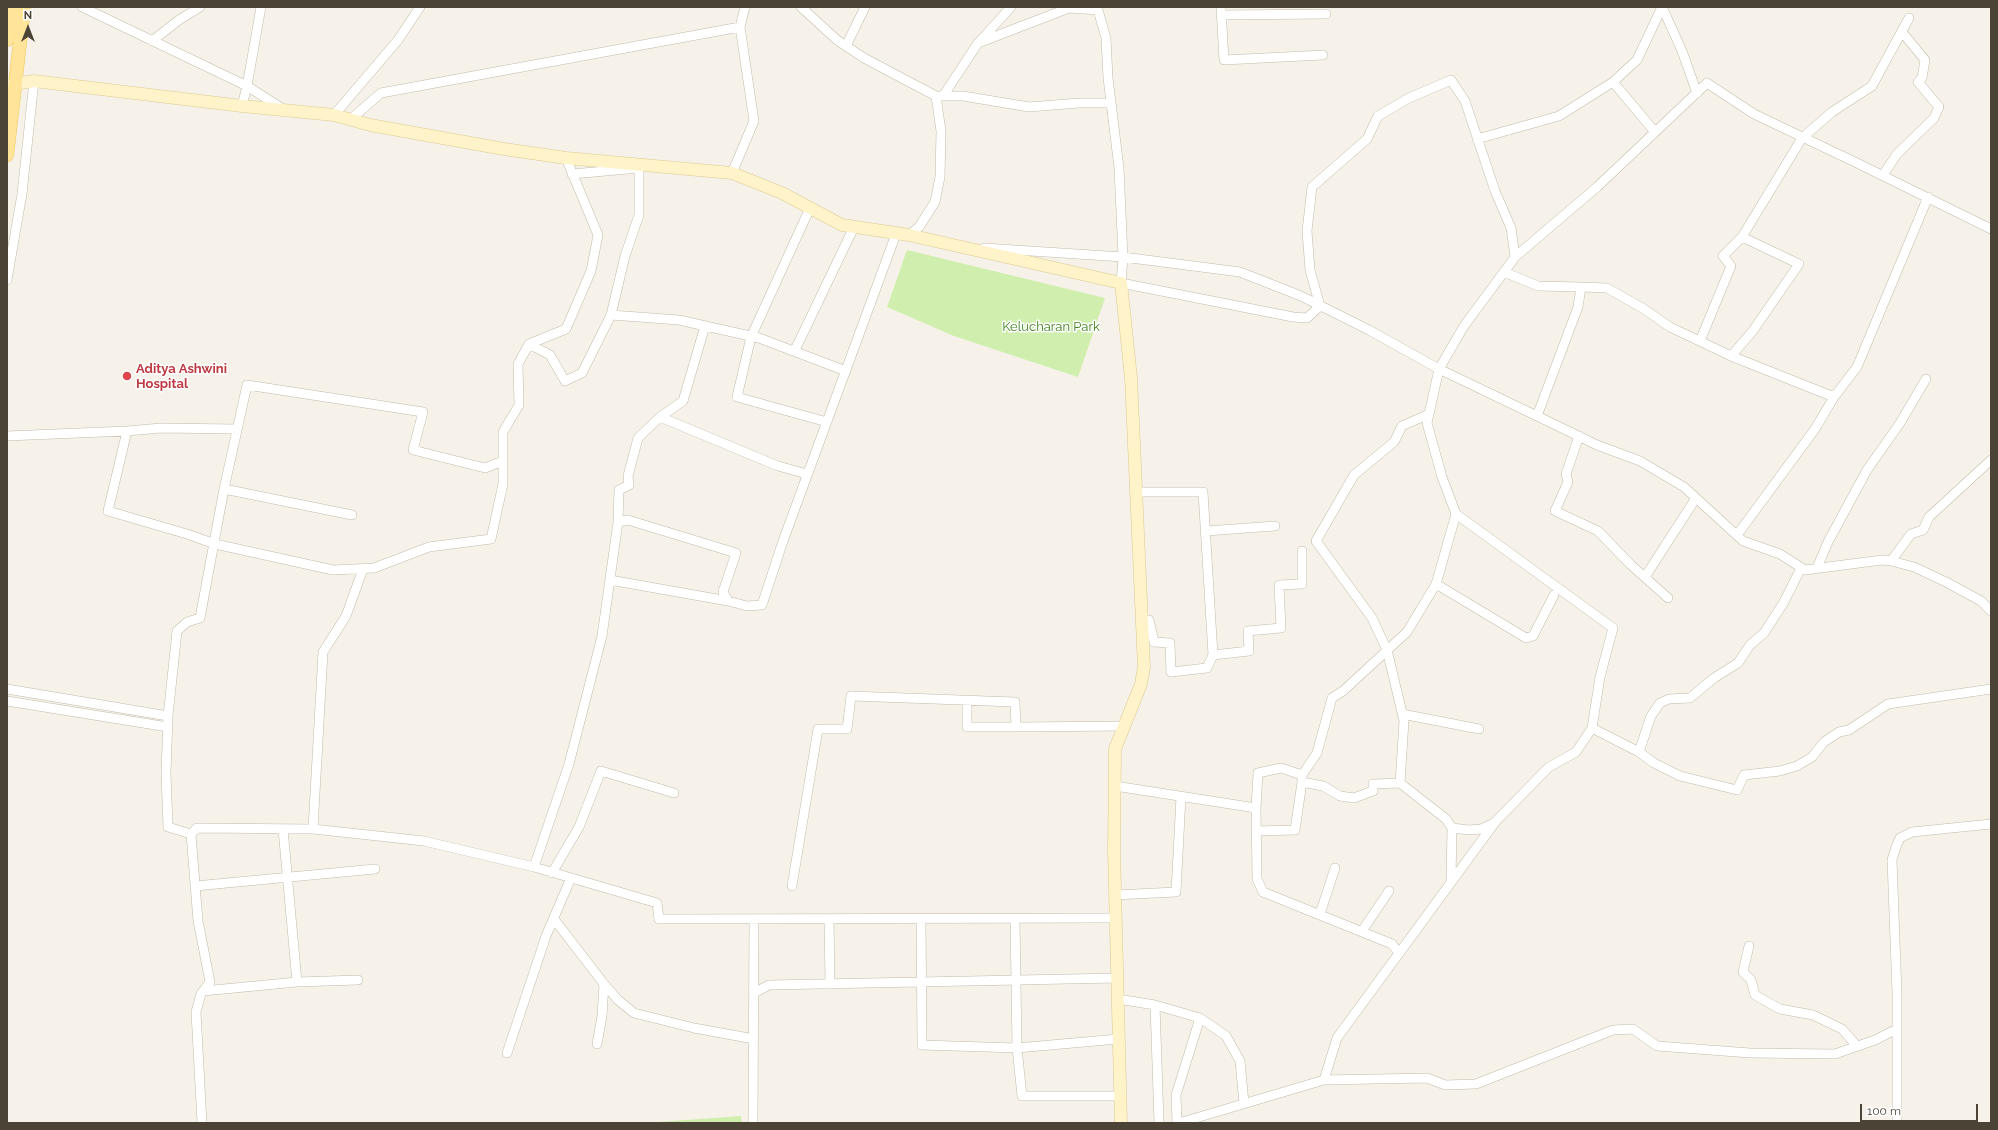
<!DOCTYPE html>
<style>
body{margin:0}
#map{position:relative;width:1998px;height:1130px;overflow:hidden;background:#f6f2e9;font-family:Raleway,sans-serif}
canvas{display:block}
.frame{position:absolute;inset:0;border:8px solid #4b4336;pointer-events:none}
.north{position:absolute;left:8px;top:8px;width:40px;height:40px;-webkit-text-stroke:3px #fff;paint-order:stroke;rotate:0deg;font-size:11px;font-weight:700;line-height:16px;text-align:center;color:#4b4336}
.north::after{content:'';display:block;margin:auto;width:14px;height:18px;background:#4b4336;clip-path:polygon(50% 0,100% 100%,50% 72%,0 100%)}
.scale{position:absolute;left:1860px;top:1104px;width:118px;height:18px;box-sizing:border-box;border:2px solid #4b4336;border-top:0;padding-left:5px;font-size:12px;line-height:14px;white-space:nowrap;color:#4b4336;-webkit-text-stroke:3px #fff;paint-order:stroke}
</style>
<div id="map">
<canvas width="1998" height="1130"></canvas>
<div class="frame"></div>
<div class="north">N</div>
<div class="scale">100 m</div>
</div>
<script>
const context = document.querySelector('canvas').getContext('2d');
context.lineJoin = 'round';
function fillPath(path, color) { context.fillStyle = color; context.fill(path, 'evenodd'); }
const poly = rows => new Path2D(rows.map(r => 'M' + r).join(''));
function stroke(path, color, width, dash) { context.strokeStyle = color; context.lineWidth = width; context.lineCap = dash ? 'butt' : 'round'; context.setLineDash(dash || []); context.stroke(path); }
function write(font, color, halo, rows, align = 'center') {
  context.font = font + ' Raleway,sans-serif'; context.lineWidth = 3; context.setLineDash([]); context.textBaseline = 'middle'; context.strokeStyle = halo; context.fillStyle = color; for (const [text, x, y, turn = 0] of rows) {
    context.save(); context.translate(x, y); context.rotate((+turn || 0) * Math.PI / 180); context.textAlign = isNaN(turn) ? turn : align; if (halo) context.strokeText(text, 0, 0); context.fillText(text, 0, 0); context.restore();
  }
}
fillPath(poly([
 [907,250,1105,298,1078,377,954,336,887,307],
 [741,1116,742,1123,645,1123]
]), '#d0eeae');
const street = poly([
 [82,7,247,86,283,109],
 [801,7,837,40,864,58,936,96,941,131,940,177,935,202,919,227,909,235],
 [1221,7,1224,60,1323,55],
 [1663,9,1682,51,1697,93],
 [1221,15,1326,14],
 [152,41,179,20,200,7],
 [980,41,1011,7],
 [846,46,865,7],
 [1613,82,1655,132],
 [939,96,963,96,1029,107,1079,103,1111,103],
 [943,96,978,43,1069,8,1098,10,1106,38,1108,78,1119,168,1123,257,1121,283,1293,317,1307,318,1320,306],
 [242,106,247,86,261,7],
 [334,115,398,40,420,7],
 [351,119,381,93,740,27],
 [1477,139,1559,116,1613,82,1637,60,1662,7],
 [732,173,754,121,740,27,745,7],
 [1883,175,1897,154,1934,118,1939,107,1918,82,1922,78,1925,60,1902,32],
 [810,208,751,337,737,397,827,422],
 [984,248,1123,257,1240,272,1301,296,1369,330,1439,369,1537,416,1578,307,1581,287,1607,288,1644,309,1670,327,1731,356,1834,397],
 [1504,272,1538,286,1581,287],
 [7,280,22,194,34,81],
 [1320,306,1310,270,1307,231,1312,187,1367,139,1378,116,1409,98,1451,80,1465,101,1495,191,1511,228,1515,257],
 [611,315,679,320,759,338,846,371],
 [1700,341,1731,266,1723,256,1742,237],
 [529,344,550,355,565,381,582,373,611,315,625,256,639,215,639,168,572,174],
 [795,350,854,227],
 [1731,356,1752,332,1799,264,1742,237,1802,138,1832,112,1872,86,1909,18],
 [1537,416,1597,445,1640,461,1684,487,1743,541,1780,554,1805,570,1882,560,1891,561,1914,567,1946,582,1981,601,1991,611],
 [660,417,778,466,807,474],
 [127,431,108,511,187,534,215,544,333,570,374,568,429,547,491,539,503,484,503,432,519,405,518,364,529,344,566,329,591,271,598,235,566,158],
 [7,436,127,431,161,428,237,429],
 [1579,436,1566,474,1568,482,1555,511,1598,531,1631,565,1668,598],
 [224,489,352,515],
 [1137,492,1203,492,1213,655,1207,668,1171,672,1170,643,1154,642,1149,620],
 [618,522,619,490,629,485,628,476,638,438,660,417,683,401,705,326],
 [1206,531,1275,526],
 [1737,535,1815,429,1834,397,1857,367,1928,197],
 [1891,561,1911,534,1923,530,1929,517,1991,460],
 [1801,568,1784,602,1764,633,1750,645,1738,663,1714,678,1690,698,1669,699,1660,703,1651,716,1639,752,1654,763,1680,776,1737,790,1744,775,1780,771,1797,766,1812,757,1824,742,1839,732,1849,730,1888,704,1991,689],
 [1817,568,1828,542,1867,470,1900,423,1926,379],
 [363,569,346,616,323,652,313,829,424,841,534,867,569,764,602,636,618,522,628,520,736,553,723,592,728,601,747,606,762,605,783,541,896,234],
 [1645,577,1696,498],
 [610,580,728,601],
 [1436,584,1526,638,1533,636,1554,595],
 [1213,655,1249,651,1248,631,1281,628,1279,585,1302,584,1302,551],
 [7,689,168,716],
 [7,701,168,727],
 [967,701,967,727,1016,727],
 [1402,714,1479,729],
 [1592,728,1639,752],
 [1302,775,1302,782,1323,786,1340,796,1354,798,1373,791,1373,784,1400,783,1404,721,1387,650,1372,618,1316,541,1354,475,1394,442,1402,426,1429,414],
 [1400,783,1446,819,1452,828,1451,881],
 [1115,786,1256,808,1257,879,1263,892,1392,944,1399,953],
 [1256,808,1258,773,1281,768,1302,775,1317,753,1332,698,1343,691,1407,632,1436,584,1456,514],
 [1452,828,1469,830,1481,829,1494,823],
 [283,829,297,982],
 [1256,831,1295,830,1302,782],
 [191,834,197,828,313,829],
 [534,867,657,903,659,919,1116,918],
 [552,873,579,827,601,771,674,793],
 [195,886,375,869],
 [792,886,818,729,847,729,851,696,1015,702,1016,727,1123,726],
 [1115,895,1176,892,1181,797],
 [1320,914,1335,868],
 [554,919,604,984,602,1016,597,1044],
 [829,919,830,984],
 [921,919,922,1045,1017,1048,1118,1039],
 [1015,919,1017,1048,1022,1096,1122,1096],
 [1362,931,1389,891],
 [1749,946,1743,972,1751,980,1755,995,1780,1009,1813,1015,1842,1029,1857,1046],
 [604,984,618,1000,634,1013,694,1028,754,1039],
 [203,991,297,982,358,980],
 [754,993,769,985,1118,978],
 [1118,999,1155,1005,1159,1123],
 [1155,1005,1200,1018,1226,1036,1240,1061,1244,1103],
 [507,1053,546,936,571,878],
 [1324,1080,1427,1078,1445,1085,1476,1084,1613,1030,1633,1029,1657,1046,1750,1053,1835,1054,1875,1040,1897,1029],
 [202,1123,196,1012,201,994,210,982,198,921,191,834,168,827,166,773,168,716,177,631,187,622,200,618,224,489,247,385,423,412,413,450,485,468,503,461],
 [753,1123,754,919],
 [1177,1123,1176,1095,1200,1018],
 [1179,1123,1324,1080,1337,1038,1496,821,1549,767,1576,752,1592,728,1600,677,1613,628,1456,514,1442,477,1427,423,1439,369,1464,326,1515,257,1597,187,1707,83,1754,114,1857,163,1991,229],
 [1897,1123,1897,993,1892,860,1896,847,1900,838,1912,832,1991,824]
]);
const secondary = poly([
 [7,85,34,81,242,106,334,115,370,125,504,149,566,158,732,173,782,193,842,225,909,235,1121,283,1131,378,1144,667,1141,684,1115,749,1114,852,1121,1123]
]);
const primary = poly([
 [7,40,11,7],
 [7,155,24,7]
]);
stroke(street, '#c3bbaa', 10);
stroke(secondary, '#dbc994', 13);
stroke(primary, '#f0c65d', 14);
stroke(street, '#fff', 9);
stroke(secondary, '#fff3ca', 12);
stroke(primary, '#ffe499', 13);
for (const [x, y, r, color] of [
 [127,376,5,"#e0444e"]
]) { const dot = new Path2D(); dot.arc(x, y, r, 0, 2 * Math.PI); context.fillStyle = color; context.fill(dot); stroke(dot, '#fff', 1.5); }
write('13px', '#458422', '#fff', [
 ["Kelucharan Park",1051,327]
]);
write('bold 13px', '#be3a42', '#fff', [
 ["Aditya Ashwini",136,369],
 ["Hospital",136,384]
], 'left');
</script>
